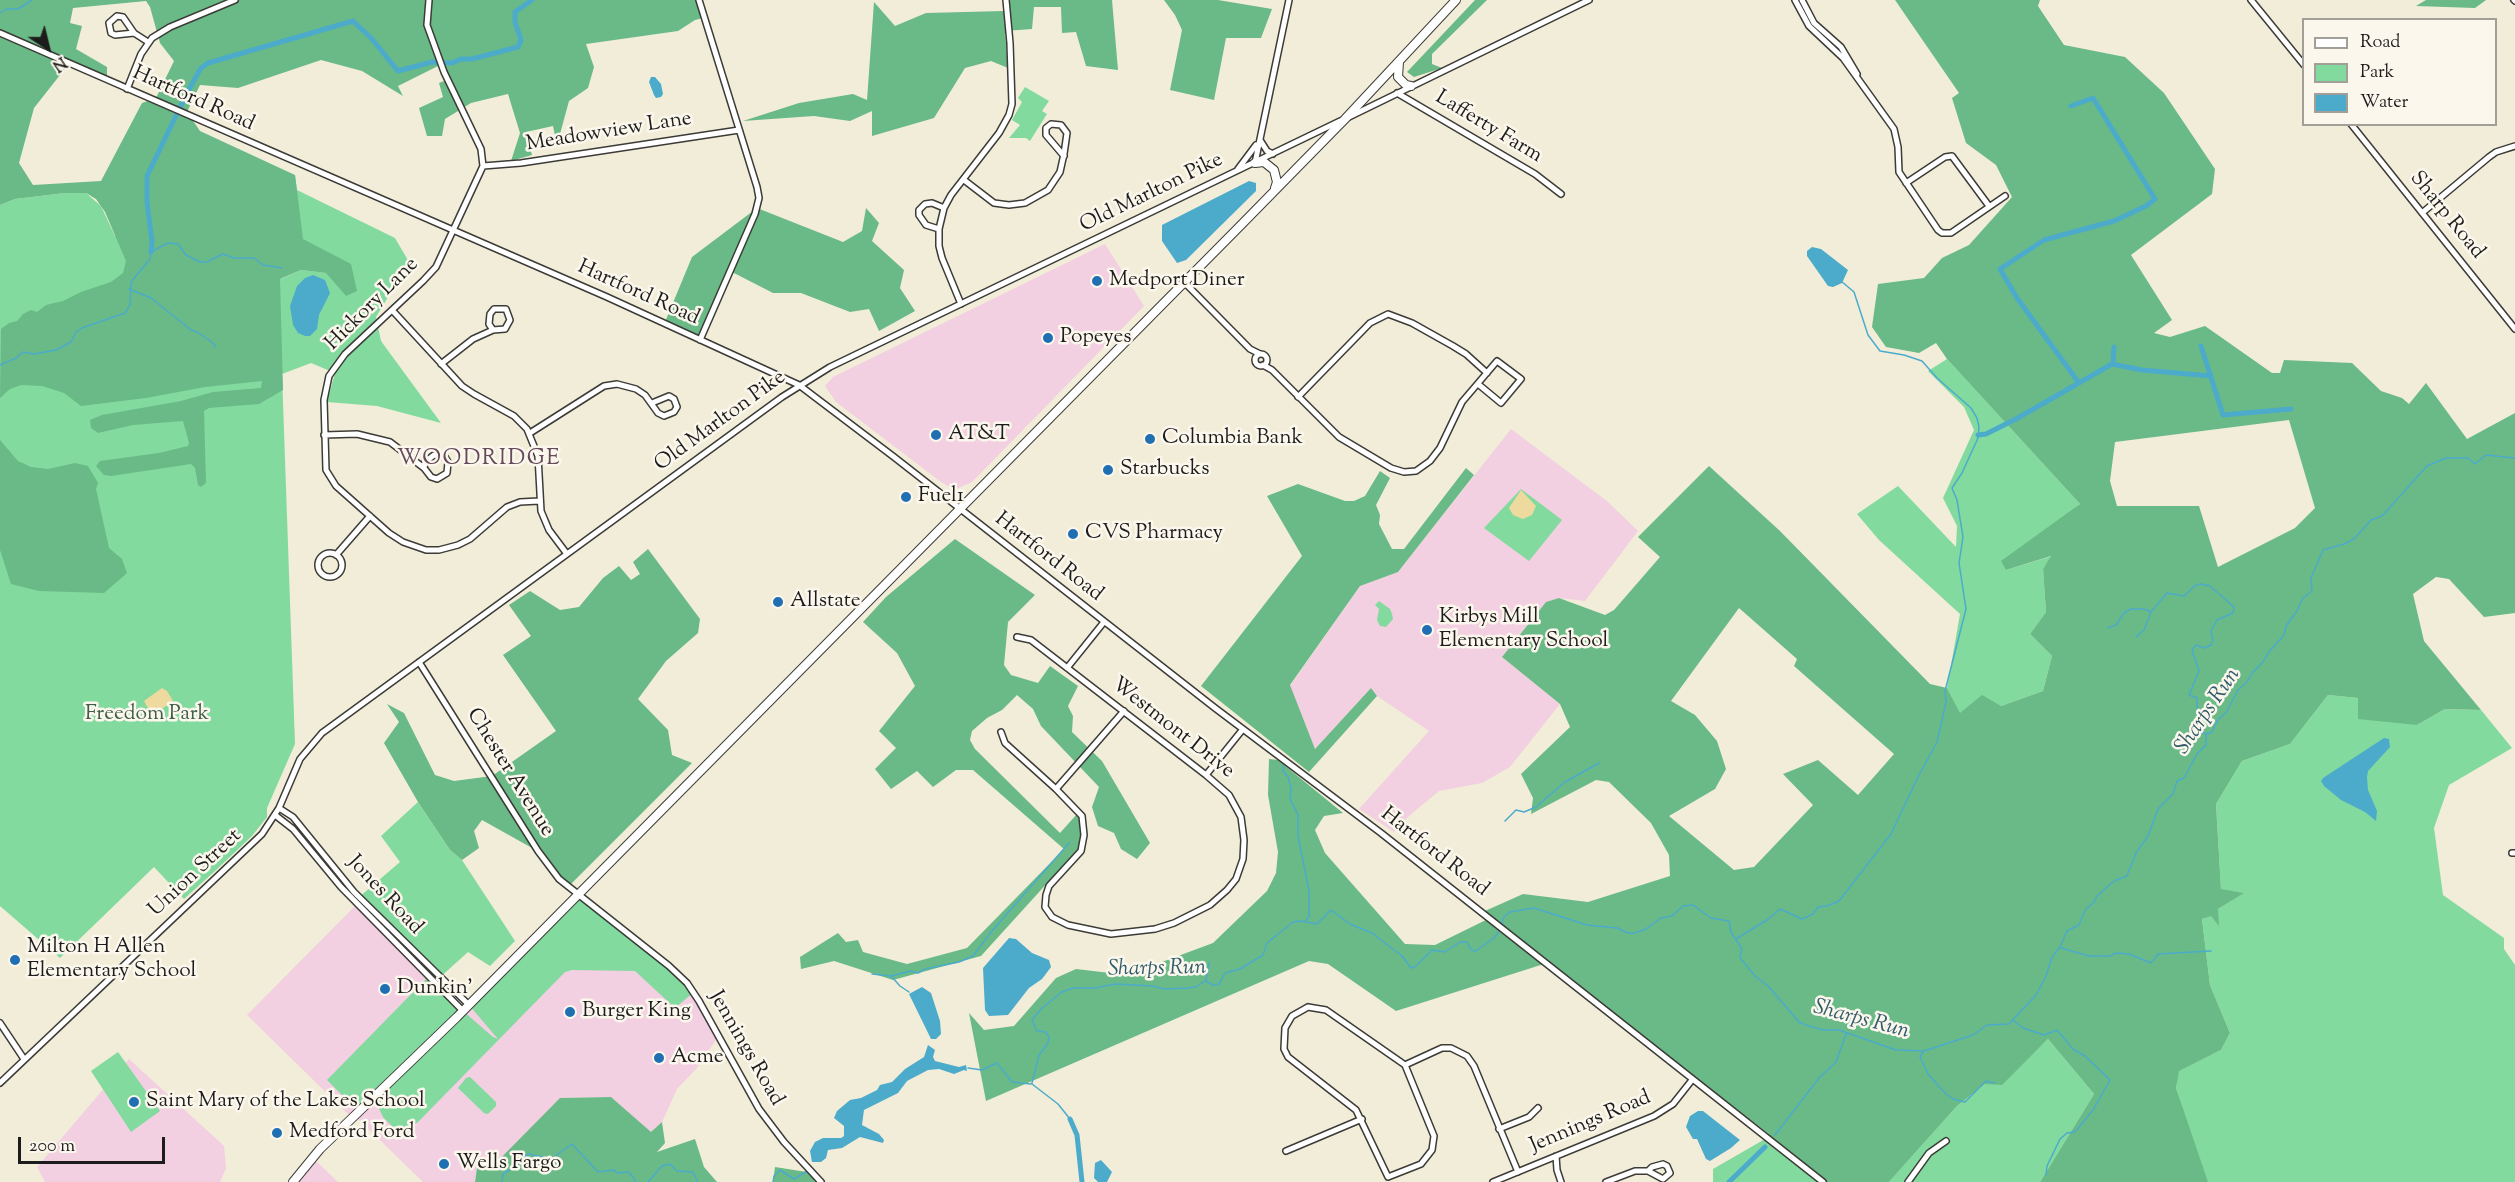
<!DOCTYPE html>
<style>
body{margin:0}
#map{position:relative;width:2515px;height:1182px;overflow:hidden;background:#f2edd8;font-family:"Sorts Mill Goudy",serif}
canvas{display:block}
.legend{position:absolute;left:2302px;top:18px;width:195px;height:108px;box-sizing:border-box;background:#fbf7ec;border:2px solid #a29f99;margin:0;padding:8px 10px;list-style:none;font-size:18px;color:#1c1c1c}
.legend li{display:flex;align-items:center;gap:12px;height:30px}
.legend b{width:30px;border:2px solid #a29f99}
.north{position:absolute;left:18px;top:18px;width:60px;height:60px;-webkit-text-stroke:4px #fbf7ec;paint-order:stroke;rotate:145deg;font-size:16px;font-weight:700;line-height:24px;text-align:center;color:#1c1c1c}
.north::after{content:'';display:block;margin:auto;width:21px;height:27px;background:#1c1c1c;clip-path:polygon(50% 0,100% 100%,50% 72%,0 100%)}
.scale{position:absolute;left:18px;top:1137px;width:147px;height:27px;box-sizing:border-box;border:3px solid #1c1c1c;border-top:0;padding-left:8px;font-size:18px;line-height:21px;white-space:nowrap;color:#1c1c1c;-webkit-text-stroke:4px #fbf7ec;paint-order:stroke}
</style>
<div id="map">
<canvas width="2515" height="1182"></canvas>
<ul class="legend">
<li><b style="height:8px;background:#fff"></b>Road</li>
<li><b style="height:16px;background:#82da9f"></b>Park</li>
<li><b style="height:16px;background:#4cabcb"></b>Water</li>
</ul>
<div class="north">N</div>
<div class="scale">200 m</div>
</div>
<script>
const context = document.querySelector('canvas').getContext('2d');
context.lineJoin = 'round';
function fillPath(path, color) { context.fillStyle = color; context.fill(path, 'evenodd'); }
const poly = rows => new Path2D(rows.map(r => 'M' + r).join(''));
function stroke(path, color, width, dash) { context.strokeStyle = color; context.lineWidth = width; context.lineCap = dash ? 'butt' : 'round'; context.setLineDash(dash || []); context.stroke(path); }
function write(font, color, halo, rows, align = 'center') {
  context.font = font + ' "Sorts Mill Goudy",serif'; context.lineWidth = 5; context.setLineDash([]); context.textBaseline = 'middle'; context.strokeStyle = halo; context.fillStyle = color; for (const [text, x, y, turn = 0] of rows) {
    context.save(); context.translate(x, y); context.rotate((+turn || 0) * Math.PI / 180); context.textAlign = isNaN(turn) ? turn : align; if (halo) context.strokeText(text, 0, 0); context.fillText(text, 0, 0); context.restore();
  }
}
fillPath(poly([
 [1105,244,1144,306,972,482,954,490,941,482,836,402,825,386,833,377],
 [1511,429,1608,502,1638,531,1585,601,1559,598,1546,602,1502,657,1560,704,1510,767,1482,783,1439,791,1409,816,1394,832,1359,809,1429,731,1377,696,1371,688,1315,749,1290,686,1360,586,1398,572],
 [357,904,463,1010,542,930,687,983,718,1037,697,1068,677,1089,662,1122,651,1133,611,1097,561,1098,489,1171,477,1169,475,1182,423,1182,355,1116,352,1118,247,1015],
 [129,1059,224,1146,226,1168,220,1182,45,1182,37,1167],
 [313,1158,338,1182,293,1182]
]), '#f2cfe1');
fillPath(poly([
 [1025,87,1049,101,1042,111,1047,114,1030,141,1026,138,1009,138,1020,125,1012,120,1022,102,1018,98],
 [295,175,297,190,395,238,409,262,376,317,381,341,441,423,377,406,327,402,335,373,311,363,282,374,295,744,267,808,267,817,252,836,215,871,184,899,154,867,60,958,0,906,0,205,15,199,65,193,86,193,101,206,115,236],
 [303,239,346,296,327,273,301,270,281,279],
 [1947,359,2080,504,2006,570,2052,556,2043,569,2046,612,2030,634,2052,656,2043,691,2001,706,1960,714,1947,688,1960,614,1879,540,1857,514,1898,486,1956,547,1957,526,1943,498,1974,430,1964,407,1928,371],
 [1521,489,1562,520,1529,561,1484,528],
 [1379,601,1390,609,1392,614,1393,619,1386,627,1380,626,1377,620,1379,609,1375,605],
 [2328,695,2358,698,2417,725,2445,709,2481,710,2512,748,2449,785,2434,828,2443,895,2504,938,2504,949,2515,965,2515,1182,2208,1182,2203,1173,2176,1088,2178,1071,2221,1050,2230,1033,2210,985,2202,919,2211,915,2218,924,2218,909,2243,893,2221,890,2216,804,2242,761,2290,744],
 [418,802,450,850,462,860,515,941,490,966,468,952,437,980,358,898,400,862,381,836],
 [577,896,669,966,694,992,675,1008,635,971,572,970,565,972,418,1122,405,1131,393,1127,383,1117,374,1098,364,1107,350,1103,327,1080,429,976,463,1011,493,1037,498,1039,469,1005],
 [2048,1039,2094,1094,2040,1182,1889,1182,1957,1106,1985,1084,2002,1084],
 [118,1052,160,1111,131,1132,91,1071],
 [470,1077,496,1102,496,1106,488,1114,484,1113,458,1088,466,1078],
 [1765,1139,1821,1182,1713,1182,1713,1169]
]), '#82da9f');
fillPath(poly([
 [0,0,697,0,703,18,695,20,678,31,586,44,594,67,588,88,569,101,557,145,553,126,526,132,532,155,511,161,520,133,508,94,471,103,445,119,442,136,427,136,419,108,443,97,439,83,449,79,442,64,398,86,403,96,362,71,321,60,238,88,200,85,187,112,200,131,295,175,303,239,351,264,357,291,346,296,326,273,301,270,280,279,283,390,259,404,209,408,204,411,206,483,201,487,198,485,195,468,191,464,111,476,104,475,96,466,100,461,159,453,188,446,189,443,183,421,133,425,98,433,91,428,90,420,102,415,181,401,213,392,261,388,262,381,205,387,146,398,81,406,64,393,42,386,21,385,10,389,0,398,1,329,9,323,17,321,23,314,31,310,37,312,46,305,63,301,81,292,111,282,123,273,126,261,105,212,96,199,86,193,65,193,15,199,0,205],
 [146,1,150,7,160,43,174,61,156,98,142,103,101,181,33,185,19,163,34,108,71,61,107,76,107,67,76,49,82,26,70,23,73,8],
 [1003,0,1112,0,1118,70,1086,66,1076,32,1062,33,1061,7,1034,7,1032,29,1005,31,1008,68,991,61,965,68,934,118,872,136,872,111,850,121,814,116,743,121,799,103,853,94,867,100,874,2,895,26,926,13,1004,11],
 [1164,0,1218,0,1272,9,1261,38,1226,38,1214,100,1170,90,1182,30,1175,15],
 [1475,0,1487,0,1432,54,1432,64,1442,68,1414,77,1407,72],
 [1895,0,2040,0,2038,6,2064,45,2125,57,2164,93,2215,169,2212,194,2131,255,2172,320,2154,333,2170,337,2205,326,2272,373,2280,373,2284,360,2352,363,2381,391,2402,398,2409,404,2426,383,2467,439,2515,413,2515,613,2484,617,2449,579,2436,577,2413,594,2424,641,2481,710,2445,709,2417,725,2358,719,2358,698,2328,695,2290,744,2242,761,2216,804,2221,889,2244,893,2218,909,2219,926,2211,916,2202,919,2210,985,2230,1033,2221,1050,2179,1071,2176,1088,2208,1182,2040,1182,2094,1094,2048,1039,2002,1085,1985,1084,1957,1106,1889,1182,1821,1182,1765,1139,1769,1134,1547,963,1396,1011,1328,964,1309,961,986,1101,969,1013,984,1030,1014,1026,1056,978,1076,969,1127,975,1213,943,1267,891,1276,873,1278,852,1268,795,1269,759,1278,760,1343,813,1324,816,1315,830,1325,853,1405,944,1435,945,1492,917,1485,911,1523,894,1588,902,1670,876,1669,855,1651,823,1609,782,1596,780,1531,814,1533,798,1521,774,1570,727,1560,704,1502,657,1546,602,1559,598,1605,615,1614,610,1660,557,1638,537,1709,466,1780,531,1930,684,1947,688,1960,713,1982,695,2001,706,2043,691,2052,656,2030,634,2046,612,2043,569,2051,556,2006,570,2001,561,2080,504,1947,359,1936,343,1919,353,1886,347,1872,327,1878,284,1924,278,1942,258,1969,245,2012,197,1996,165,1966,143,1952,98,1959,93],
 [2289,420,2315,508,2295,528,2218,567,2199,506,2117,506,2110,481,2115,442],
 [1739,608,1797,659,1794,666,1894,754,1858,795,1818,760,1783,774,1813,805,1754,867,1734,870,1669,816,1715,789,1726,769,1717,741,1695,715,1671,701],
 [2426,0,2486,0,2475,8,2416,6],
 [757,208,843,242,862,231,866,208,879,223,872,241,904,270,900,288,915,311,879,331,869,309,850,312,801,293,773,293,732,272,698,337,665,322,692,257],
 [0,440,18,461,31,467,48,469,75,463,88,466,98,483,96,489,109,548,122,559,127,573,104,593,39,591,11,584,0,550],
 [1466,468,1474,475,1398,572,1360,586,1290,685,1315,749,1371,688,1377,696,1309,772,1201,686,1302,556,1267,496,1298,484,1345,501,1354,501,1365,496,1380,471,1390,478,1376,505,1380,515,1379,524,1392,549,1404,549],
 [955,539,1035,595,1008,622,1004,665,1011,675,1038,683,1050,666,1078,686,1068,706,1073,716,1072,732,1102,761,1150,843,1137,859,1121,849,1114,833,1098,826,1092,807,1099,787,1041,726,1033,709,1017,695,1002,710,987,718,972,731,970,740,975,749,1060,833,1077,814,1081,824,1079,848,981,956,893,980,834,961,801,969,800,957,838,933,846,942,858,940,863,952,907,964,967,948,1064,849,973,770,956,770,933,787,917,771,891,789,875,769,896,748,879,731,915,686,897,653,863,622,886,597],
 [648,549,700,619,698,633,666,661,638,699,668,730,672,755,692,763,568,887,541,853,482,820,474,831,479,848,462,860,450,850,418,802,384,743,399,722,387,704,404,713,435,775,454,781,492,776,556,731,503,655,531,636,509,605,530,591,560,610,579,607,603,578,619,566,631,580,640,574,633,562],
 [611,1097,651,1132,662,1122,665,1143,657,1152,695,1139,704,1167,717,1182,475,1182,477,1168,489,1170,560,1098],
 [775,1167,813,1173,816,1182,773,1182]
]), '#69ba86');
fillPath(poly([
 [1521,490,1536,506,1532,515,1523,519,1513,515,1509,508],
 [162,688,167,691,173,701,152,716,144,701]
]), '#eeda9e');
fillPath(poly([
 [651,77,655,77,661,84,663,94,661,97,656,98,654,95,649,82],
 [1249,181,1256,183,1256,191,1186,260,1177,263,1162,241,1162,225],
 [1812,247,1821,249,1848,270,1842,283,1833,287,1828,286,1807,256,1807,251],
 [313,275,325,280,330,293,319,315,317,329,310,336,305,336,298,333,293,325,290,306,297,286,305,278],
 [2384,738,2389,739,2390,747,2368,771,2367,777,2368,790,2377,811,2376,821,2365,812,2341,800,2324,786,2321,781,2323,778],
 [1009,938,1016,939,1032,953,1049,960,1051,967,1042,979,1029,988,1008,1015,989,1016,985,1010,983,968],
 [922,987,931,993,940,1021,941,1034,936,1039,931,1039,909,994],
 [928,1045,935,1050,933,1057,935,1061,959,1067,966,1065,967,1071,964,1070,954,1074,939,1069,928,1070,907,1081,898,1093,864,1110,862,1125,879,1134,884,1140,883,1143,860,1137,842,1148,828,1150,826,1158,821,1162,812,1162,810,1151,815,1142,823,1138,841,1138,844,1136,844,1126,834,1118,837,1111,850,1100,861,1098,877,1090,880,1085,892,1082,905,1069,924,1057],
 [1703,1111,1740,1140,1731,1148,1710,1161,1706,1159,1697,1139,1693,1139,1686,1127,1690,1116,1698,1111],
 [1101,1160,1112,1172,1107,1182,1098,1182,1094,1178,1095,1163]
]), '#4cabcb');
stroke(poly([
 [0,13,6,9,18,9,32,0],
 [129,289,151,298,191,330,197,332,212,342,216,347],
 [0,365,16,358,23,352,34,354,56,350,71,342,76,332,82,328,125,313,130,305,131,282,150,259,151,252,168,243,178,244,186,255,200,262,207,262,223,254,234,258,254,258,263,265,282,268],
 [2108,628,2116,625,2124,613,2131,609,2143,609,2150,611],
 [2207,734,2212,732,2217,721,2227,711,2238,690,2247,682,2252,673,2263,662,2268,653,2284,635,2286,626,2297,611,2303,598,2312,591,2311,578,2323,550,2344,544,2354,539,2371,520,2382,516,2427,466,2446,458,2468,458,2475,464,2486,455,2515,458],
 [1284,765,1283,771,1288,777,1291,788,1290,799,1298,815,1298,836,1309,891,1309,916,1306,921],
 [1505,821,1516,810,1524,812,1536,807,1565,782,1599,763],
 [1501,925,1504,917,1510,912,1534,908,1587,925,1617,928,1628,933,1635,933,1646,929,1661,918,1672,916,1683,906,1693,905,1711,918,1729,921,1731,932,1742,949,1740,956,1741,959,1755,976,1769,987,1799,1022,1806,1025,1823,1030,1839,1030,1896,1050,1924,1051,1973,1035,1987,1025,2009,1024,2036,995,2046,976,2052,957,2060,947,2067,931,2079,925,2085,910,2094,902,2097,896,2114,881,2127,876,2136,853,2148,836,2158,809,2173,794,2177,781,2184,778,2197,754,2206,745,2206,734,2202,732,2197,717,2197,698,2189,695,2199,671,2192,650,2196,645,2205,648,2211,645,2213,640,2211,631,2217,620,2233,613,2234,607,2210,586,2201,584,2196,585,2184,596,2167,593,2151,612,2144,630,2136,637],
 [1736,939,1767,920,1780,909,1802,919,1813,914,1818,907,1827,906,1839,901,1891,834,1918,777,1937,742,1946,702,1945,691,1966,609,1959,563,1963,537,1957,500,1952,488,1962,473,1978,438,1979,427,1977,418,1971,408,1937,378,1922,361,1904,355,1880,351,1868,335,1854,292,1841,281],
 [2061,948,2089,956,2110,956,2116,953,2129,954,2151,963,2158,954,2211,951],
 [872,974,891,976,910,971,918,973,925,969,959,962,973,956,991,932,1069,843],
 [891,976,900,986,909,992],
 [1206,980,1209,963],
 [1206,981,1213,985,1219,984,1225,973,1240,969,1263,955,1267,943,1293,922,1301,921,1317,924,1331,910,1350,924,1372,933,1402,956,1411,968,1415,967,1432,950,1445,952,1460,942,1467,942,1471,950,1476,951,1494,938,1500,930],
 [2014,1021,2023,1028,2044,1035,2057,1030,2073,1049,2085,1056,2110,1080,2093,1110,2075,1132,2067,1133,2060,1139,2047,1166,2046,1175],
 [1923,1052,1920,1057,1928,1074,1945,1093,1953,1099,1965,1102,1986,1081,1995,1083],
 [968,1068,982,1070,997,1063,1012,1082,1031,1084],
 [1032,1083,1039,1055,1048,1043,1049,1037,1046,1032,1037,1031,1032,1020,1042,1008,1062,992,1073,988,1095,988,1115,984,1153,986,1164,989,1187,988,1196,987,1205,981],
 [1032,1084,1058,1104,1070,1119],
 [1775,1135,1819,1078,1836,1062,1846,1034],
 [502,1182,503,1174,519,1164,523,1157,529,1154,551,1159,572,1144,598,1172,613,1170,618,1173,629,1172,636,1182],
 [648,1182,662,1166,670,1164,677,1171,693,1172,698,1182],
 [773,1182,774,1176,780,1170,794,1179,807,1171]
]), '#4cabcb', 1.5);
stroke(poly([
 [2071,106,2093,98,2155,199,2146,206,2114,221,2044,240,2000,269,2017,298,2079,383],
 [151,252,152,241,147,202,147,176,188,91,201,68,208,63,353,21,372,39,398,71,432,62,452,63,461,59,472,59,518,47,521,40,515,22,515,12,532,0],
 [2201,346,2223,415,2291,409],
 [2113,364,2114,347],
 [1978,435,1986,434,2016,419,2112,364,2142,370,2211,376],
 [1070,1119,1077,1135,1082,1182],
 [1729,1182,1765,1147]
]), '#4cabcb', 5);
const minor = poly([
 [429,0,427,25,444,72,481,149,483,166,436,267,423,281,345,354,329,376,324,400,326,470,336,486,389,533,403,542,426,550,439,550,458,545,470,539,507,507,520,502,539,501],
 [699,0,757,187,759,198,755,214,700,340],
 [1795,0,1809,26,1843,58,1894,129,1898,147,1899,172,1938,230,1942,233,1951,233,2005,196],
 [1802,0,1814,23,1841,47,1857,74],
 [2251,0,2304,65],
 [2514,0,2515,1],
 [0,33,607,297,799,385,894,457,1215,708,1381,833,1823,1182],
 [134,33,115,35,111,33,109,23,117,16,123,17,134,33,148,42],
 [127,89,141,54,152,38,170,27,235,0],
 [1397,93,1535,174,1561,194],
 [1349,117,1589,0],
 [2351,124,2515,329],
 [1260,140,1267,151,1273,154],
 [1255,163,1289,0],
 [483,166,521,163,739,130],
 [1238,169,1256,145],
 [964,180,994,203,1009,205,1025,203,1048,190,1060,172,1064,154,1067,133,1061,125,1051,124,1046,128,1046,135,1064,156],
 [1906,183,1945,157,1952,156,1989,206],
 [2422,213,2489,157,2496,152,2515,146],
 [939,229,926,225,919,215,919,210,925,204,932,203,944,208],
 [1184,282,1250,349,1260,354],
 [961,304,942,258,939,246,939,229,944,208,951,195,999,133,1009,115,1012,104,1010,43,1006,0],
 [392,310,462,386,474,394,514,416,527,429,538,456,541,511,549,530,567,554],
 '1255 360a6 6 0 1 1 12 0a6 6 0 1 1-12 0Z',
 [441,364,473,339,493,330,505,329,510,320,506,309,494,309,490,314,489,324,493,330],
 [1263,365,1272,370,1339,437,1391,468,1404,472,1416,471,1430,461,1440,448,1462,402,1497,361,1521,379,1501,403,1478,384],
 [1298,397,1370,323,1388,314,1412,323,1453,346,1466,354,1487,373],
 [530,433,604,386,617,384,636,389,645,395,658,413,664,416,674,412,677,407,674,399,669,396,652,403],
 [324,435,357,434,390,442,424,468,431,477,437,479,447,473,448,462,445,457,434,455,425,462,424,468],
 '318 565a12 12 0 1 1 24 0a12 12 0 1 1-24 0Z',
 [336,555,370,516],
 [419,662,538,851,559,879,669,966,687,983,699,1001,759,1109,784,1142,821,1182],
 [1067,668,1104,622],
 [1001,732,1005,743,1056,789,1082,816,1084,835,1081,851,1049,886,1046,895,1045,907,1052,917,1068,925,1111,934,1155,929,1174,923,1210,905,1227,890,1236,879,1243,859,1244,840,1241,817,1229,795,1206,775,1031,640,1017,637],
 [1206,775,1243,729],
 [1056,789,1124,711],
 [279,808,293,817,354,892,469,1005],
 [275,815,293,829,341,887,463,1011],
 [2512,853,2515,853],
 [1308,1007,1326,1010,1405,1065,1434,1136,1432,1150,1421,1164,1388,1177,1356,1110,1288,1057,1284,1049,1285,1028,1292,1016,1308,1007],
 [0,1023,24,1059],
 [1405,1065,1442,1048,1451,1048,1467,1056,1474,1066,1518,1172],
 [0,1083,262,834,279,808,300,759,322,733,782,397,830,367,1340,121],
 [1499,1129,1529,1117,1538,1108],
 [1286,1151,1362,1119],
 [1556,1156,1557,1170,1561,1182],
 [1493,1182,1654,1116,1673,1104,1692,1080],
 [1606,1182,1635,1171,1648,1171,1663,1179,1670,1173,1667,1166,1663,1164,1652,1167,1648,1171],
 [1908,1182,1929,1153,1946,1141]
]);
const highway = poly([
 [1399,62,1398,77,1406,85,1411,86],
 [1255,163,1264,162,1274,170,1277,182,1275,188],
 [293,1182,320,1149,457,1017,1242,224,1345,119,1456,0]
]);
stroke(minor, '#3c3b38', 8);
stroke(highway, '#3c3b38', 10);
stroke(minor, '#fff', 5);
stroke(highway, '#fff', 8);
for (const [x, y, r, color] of [
 [1097,281,6,"#1f6fb2"],
 [1048,338,6,"#1f6fb2"],
 [936,435,6,"#1f6fb2"],
 [1150,439,6,"#1f6fb2"],
 [1108,470,6,"#1f6fb2"],
 [906,497,6,"#1f6fb2"],
 [1073,534,6,"#1f6fb2"],
 [778,602,6,"#1f6fb2"],
 [1427,630,6,"#1f6fb2"],
 [15,960,6,"#1f6fb2"],
 [385,989,6,"#1f6fb2"],
 [570,1012,6,"#1f6fb2"],
 [659,1058,6,"#1f6fb2"],
 [134,1102,6,"#1f6fb2"],
 [277,1133,6,"#1f6fb2"],
 [444,1164,6,"#1f6fb2"]
]) { const dot = new Path2D(); dot.arc(x, y, r, 0, 2 * Math.PI); context.fillStyle = color; context.fill(dot); stroke(dot, '#fbf7ec', 2); }
write('21px', '#1c1c1c', '#fbf7ec', [
 ["Hartford Road",193,100,24],
 ["Lafferty Farm",1488,128,31],
 ["Meadowview Lane",609,133,-9],
 ["Old Marlton Pike",1152,194,-26],
 ["Sharp Road",2446,216,51],
 ["Hartford Road",638,294,24],
 ["Hickory Lane",373,305,-45],
 ["Old Marlton Pike",721,422,-36],
 ["Hartford Road",1048,558,38],
 ["Westmont Drive",1172,729,38],
 ["Chester Avenue",509,773,58],
 ["Hartford Road",1434,853,38],
 ["Union Street",196,874,-43],
 ["Jones Road",384,896,47],
 ["Jennings Road",745,1049,60],
 ["Jennings Road",1591,1123,-23]
]);
write('21px', '#1c1c1c', '#fbf7ec', [
 ["Medport Diner",1109,281],
 ["Popeyes",1060,338],
 ["AT&T",948,435],
 ["Columbia Bank",1162,439],
 ["Starbucks",1120,470],
 ["Fuel1",918,497],
 ["CVS Pharmacy",1085,534],
 ["Allstate",790,602],
 ["Kirbys Mill",1439,618],
 ["Elementary School",1439,642],
 ["Milton H Allen",27,948],
 ["Elementary School",27,972],
 ["Dunkin'",397,989],
 ["Burger King",582,1012],
 ["Acme",671,1058],
 ["Saint Mary of the Lakes School",146,1102],
 ["Medford Ford",289,1133],
 ["Wells Fargo",456,1164]
], 'left');
write('21px', '#405e4a', '#fbf7ec', [
 ["Freedom Park",147,715]
]);
context.letterSpacing = '1.5px';
write('22px', '#644a5a', '#fbf7ec', [
 ["WOODRIDGE",479,460]
]);
context.letterSpacing = '0px';
write('italic 22px', '#325c6b', '#fbf7ec', [
 ["Sharps Run",2209,712,-56],
 ["Sharps Run",1157,970,-1],
 ["Sharps Run",1861,1021,15]
]);
</script>
